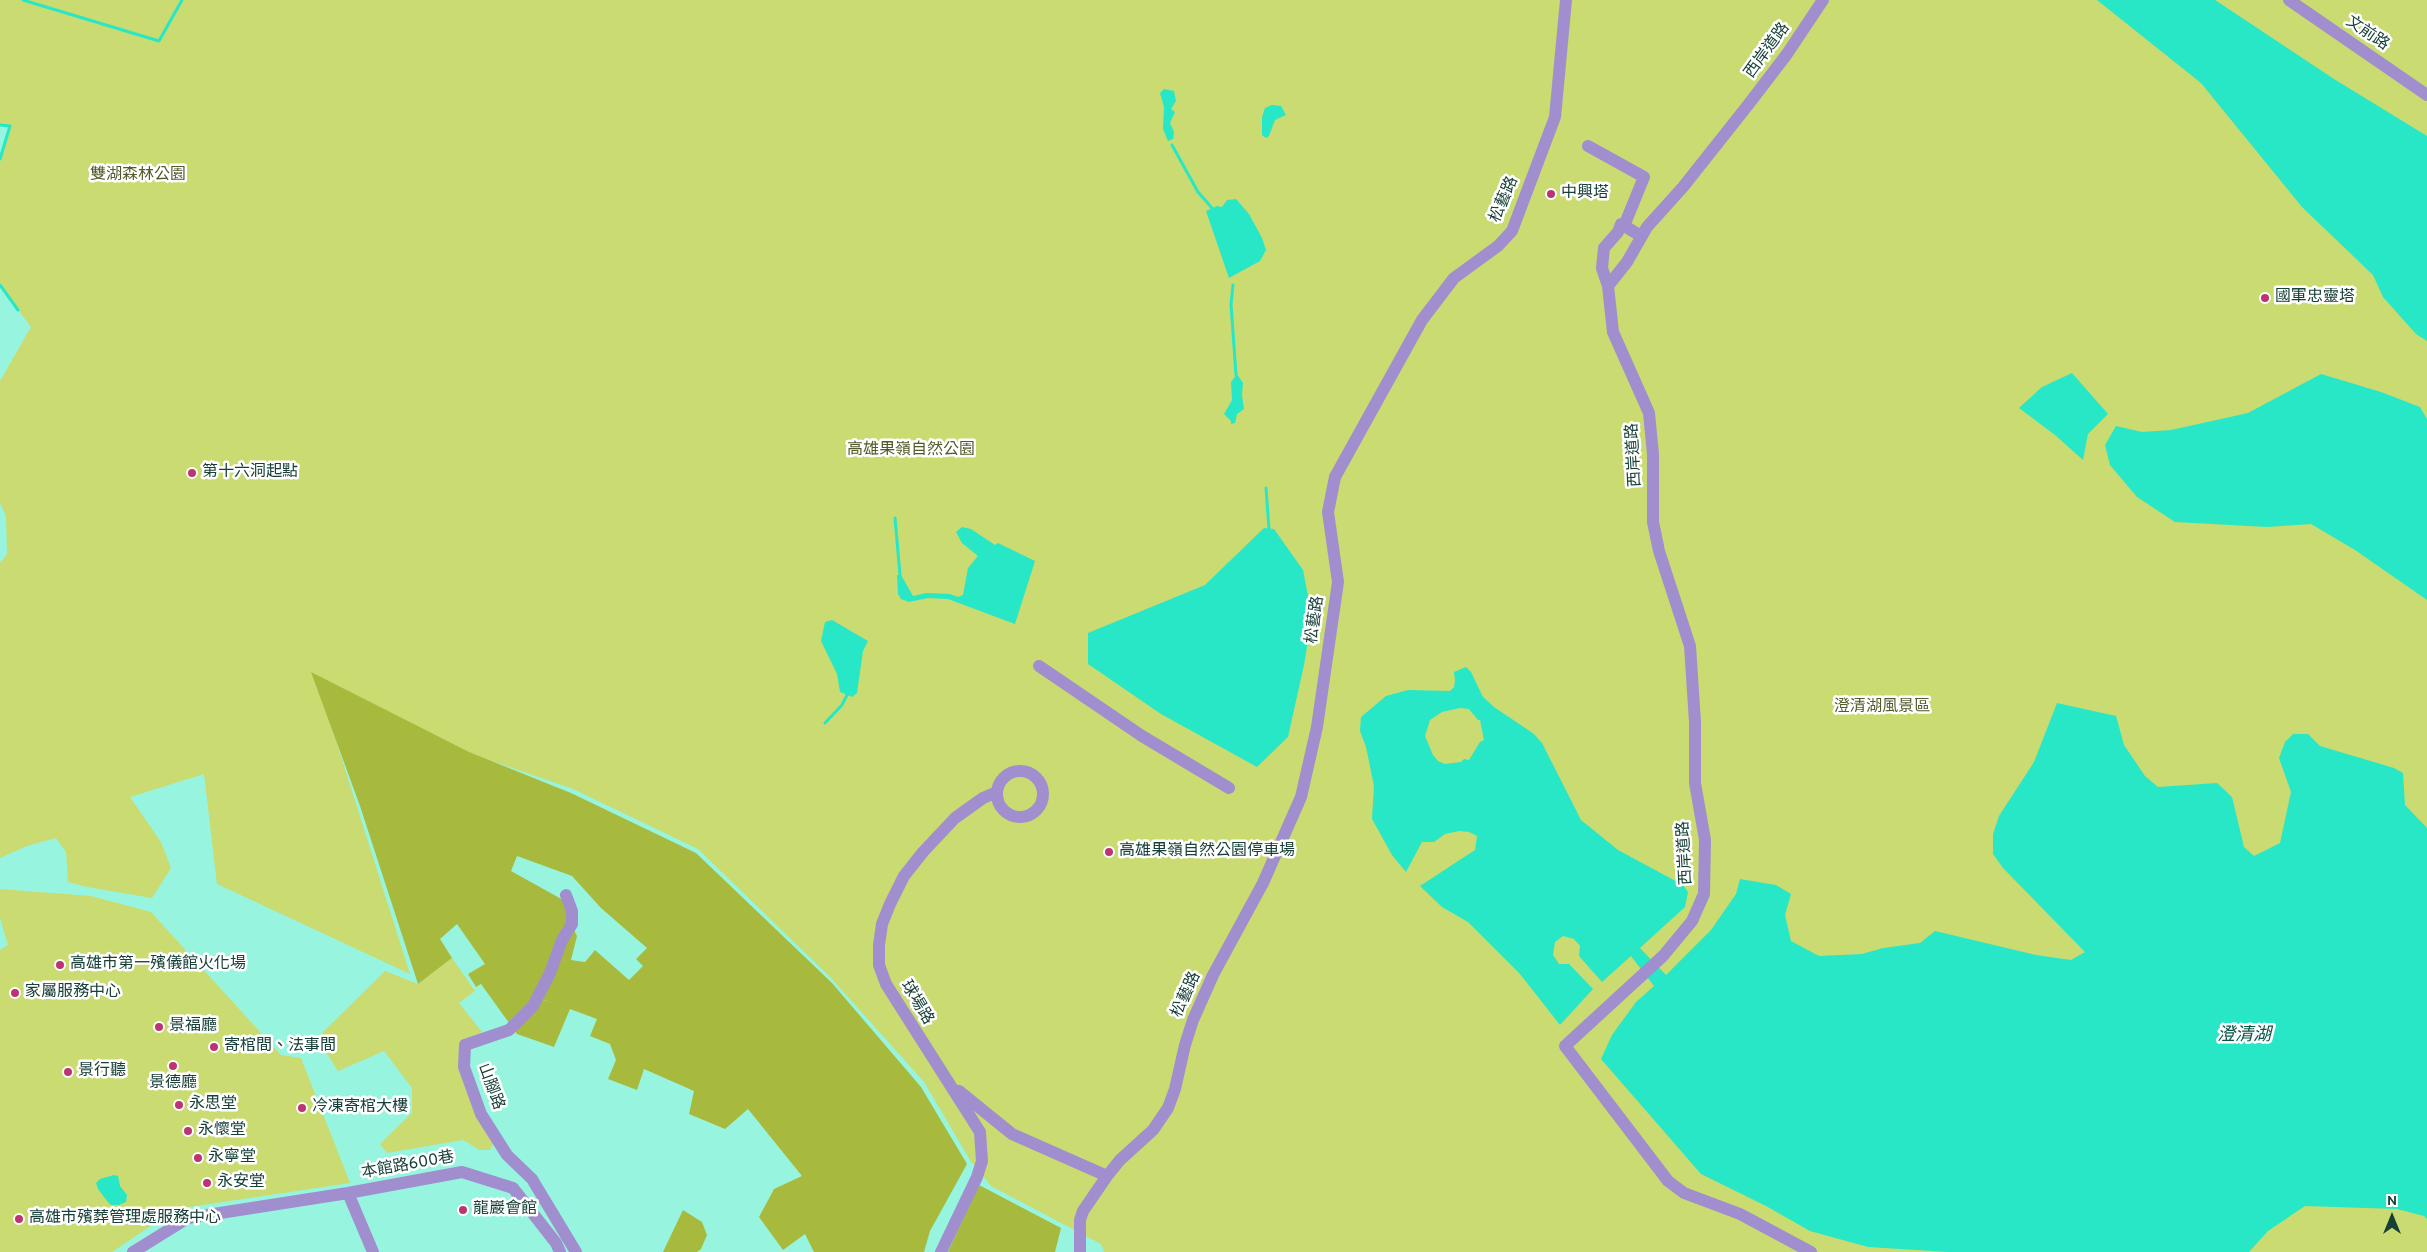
<!DOCTYPE html>
<meta charset="utf-8">
<style>
body{margin:0}
#map{position:relative;width:2427px;height:1252px;overflow:hidden;background:#97f5df;font-family:Overpass,sans-serif}
canvas{display:block}
.north{position:absolute;left:2367px;top:1192px;width:50px;height:50px;-webkit-text-stroke:4px #fff;paint-order:stroke;rotate:0deg;font-size:14px;font-weight:700;line-height:20px;text-align:center;color:#184038}
.north::after{content:'';display:block;margin:auto;width:18px;height:22px;background:#184038;clip-path:polygon(50% 0,100% 100%,50% 72%,0 100%)}
</style>
<div id="map">
<canvas width="2427" height="1252"></canvas>
<div class="north">N</div>
</div>
<script>
const context = document.querySelector('canvas').getContext('2d');
context.lineJoin = 'round';
function fillPath(path, color) { context.fillStyle = color; context.fill(path, 'evenodd'); }
const poly = rows => new Path2D(rows.map(r => 'M' + r).join(''));
function stroke(path, color, width, dash) { context.strokeStyle = color; context.lineWidth = width; context.lineCap = dash ? 'butt' : 'round'; context.setLineDash(dash || []); context.stroke(path); }
function write(font, color, halo, rows, align = 'center') {
  context.font = font + ' Overpass,"Noto Sans TC",sans-serif'; context.lineWidth = 5; context.setLineDash([]); context.textBaseline = 'middle'; context.strokeStyle = halo; context.fillStyle = color; for (const [text, x, y, turn = 0] of rows) {
    context.save(); context.translate(x, y); context.rotate((+turn || 0) * Math.PI / 180); context.textAlign = isNaN(turn) ? turn : align; if (halo) context.strokeText(text, 0, 0); context.fillText(text, 0, 0); context.restore();
  }
}
fillPath(poly([
 [0,0,2427,0,2427,1252,1104,1252,1101,1244,991,1186,970,1160,924,1082,831,978,698,849,573,789,463,751,332,728,410,974,217,884,204,774,130,797,161,842,171,868,152,898,87,887,68,882,66,852,56,838,27,846,0,858,0,563,7,554,6,516,0,503,0,381,31,327,0,285,0,159,10,126,0,125],
 [0,889,91,896,151,912,281,1055,301,1058,350,1183,176,1209,112,1252,0,1252,0,950,8,945,0,918],
 [452,958,475,991,459,1003,482,1032,461,1045,493,1144,490,1150,480,1150,463,1140,387,1153,380,1144,412,1113,412,1088,384,1051,338,1071,317,1038,385,971,418,984]
]), '#c9db71');
fillPath(poly([
 [311,672,469,752,571,793,696,853,832,983,921,1087,967,1164,930,1231,924,1252,814,1252,805,1234,783,1250,759,1217,774,1189,802,1176,748,1109,725,1129,689,1114,694,1091,644,1069,637,1090,608,1079,616,1060,610,1044,590,1036,597,1019,570,1009,554,1047,517,1034,481,984,476,987,468,974,485,964,457,924,440,939,452,958,418,984,360,806],
 [517,856,572,876,601,908,647,948,636,959,643,966,629,980,595,950,585,962,571,960,577,936,572,926,538,998,553,1003,536,998,571,920,565,901,511,871],
 [979,1185,1061,1228,1055,1252,948,1252],
 [683,1210,702,1222,707,1235,701,1249,697,1252,663,1252]
]), '#a8ba3d');
fillPath(poly([
 [2097,0,2215,0,2334,79,2427,136,2427,341,2416,334,2383,297,2373,275,2302,207,2201,83],
 [1164,89,1174,91,1176,101,1171,109,1175,112,1170,123,1174,132,1173,139,1168,141,1163,129,1164,107,1160,93],
 [1272,105,1281,106,1286,115,1275,120,1269,136,1266,138,1262,135,1262,117,1265,108],
 [1236,199,1249,214,1262,238,1266,250,1260,261,1229,278,1206,211,1217,206,1222,207,1227,200],
 [2072,373,2108,414,2088,434,2083,460,2055,435,2019,408,2042,387],
 [1237,374,1243,383,1242,395,1244,409,1237,414,1235,423,1231,424,1231,421,1224,414,1232,400,1231,382],
 [2321,374,2381,392,2420,407,2427,419,2427,600,2355,550,2311,524,2267,527,2175,522,2137,497,2110,465,2105,445,2116,426,2142,432,2171,430,2248,413],
 [962,527,971,529,995,545,998,543,1035,561,1015,624,948,599,928,598,909,602,901,599,898,594,897,575,901,575,913,596,926,593,950,594,958,597,963,595,968,568,978,556,962,543,956,532],
 [1264,528,1274,529,1303,570,1312,617,1304,665,1288,737,1257,767,1161,714,1088,664,1088,633,1205,585],
 [832,620,868,641,863,651,857,693,852,697,840,692,837,674,821,641,825,622],
 [1466,667,1471,672,1483,697,1494,707,1534,734,1542,743,1581,820,1618,850,1683,885,1688,892,1685,907,1640,948,1666,975,1711,930,1736,894,1740,879,1776,885,1791,894,1785,915,1791,941,1819,956,1862,954,1883,948,1920,943,1935,931,2036,955,2071,960,2085,952,2003,868,1993,854,1993,834,1999,816,2034,762,2057,703,2116,716,2124,745,2145,776,2158,787,2217,783,2232,797,2244,847,2254,856,2280,843,2291,792,2279,758,2285,742,2293,734,2308,734,2320,746,2394,768,2403,773,2405,805,2427,828,2427,1219,2424,1216,2397,1209,2305,1206,2268,1231,2249,1252,1948,1252,1868,1247,1810,1231,1766,1206,1701,1174,1601,1059,1612,1035,1636,1002,1654,986,1631,956,1602,982,1579,956,1580,946,1574,939,1563,936,1555,942,1553,955,1559,964,1569,964,1593,989,1560,1025,1520,974,1468,922,1442,907,1420,886,1475,850,1477,836,1469,832,1459,831,1445,834,1434,842,1422,842,1406,872,1392,855,1372,819,1374,786,1366,747,1360,731,1361,717,1386,696,1408,690,1450,691,1454,687,1455,681,1454,672],
 [1460,708,1469,709,1478,720,1480,720,1484,740,1480,742,1469,760,1464,759,1461,762,1445,764,1438,761,1433,755,1425,736,1430,720,1442,712],
 [114,1175,118,1176,120,1186,127,1195,126,1202,119,1205,111,1205,107,1201,98,1189,96,1183,100,1179]
]), '#28e7c6');
stroke(poly([
 [23,0,159,41,182,0],
 [0,125,10,126,0,159],
 [1172,145,1198,192,1212,208],
 [0,285,18,310],
 [1233,285,1231,304,1236,375],
 [1266,488,1269,529],
 [895,518,900,575],
 [825,723,842,705,847,695]
]), '#28e7c6', 3);
stroke(poly([
 [2289,0,2427,95],
 [1588,146,1644,177,1624,226],
 [1608,286,1602,268,1604,248,1618,232,1621,224,1641,236],
 [1039,666,1142,736,1229,788],
 '997 794a23 23 0 1 1 46 0a23 23 0 1 1-46 0Z',
 [566,895,572,911,572,924,562,940,550,973,533,1006,509,1030,465,1045,464,1067,481,1114,507,1155,532,1179,576,1252],
 [959,1091,1012,1134,1107,1176],
 [348,1193,373,1252],
 [133,1252,188,1218,348,1193,462,1172,513,1188,556,1243,560,1252],
 [941,1252,977,1177,982,1161,980,1132,886,984,879,965,879,945,882,924,890,904,904,876,923,852,955,818,983,798,997,792],
 [1080,1252,1080,1220,1083,1211,1107,1176,1120,1160,1153,1130,1168,1108,1175,1089,1185,1045,1193,1020,1213,975,1263,883,1301,797,1317,727,1338,582,1328,512,1335,477,1422,320,1454,278,1498,246,1512,231,1555,117,1566,0],
 [1811,1252,1740,1214,1684,1193,1668,1181,1565,1046,1663,956,1692,921,1704,894,1705,840,1695,783,1695,722,1690,646,1659,551,1653,522,1653,454,1649,413,1613,332,1608,286,1627,262,1647,227,1683,187,1748,105,1787,54,1823,0]
]), '#a18ece', 12);
for (const [x, y, r, color] of [
 [1551,194,5,"#bc3472"],
 [2265,298,5,"#bc3472"],
 [192,473,5,"#bc3472"],
 [1109,852,5,"#bc3472"],
 [60,965,5,"#bc3472"],
 [15,993,5,"#bc3472"],
 [159,1027,5,"#bc3472"],
 [214,1047,5,"#bc3472"],
 [173,1066,5,"#bc3472"],
 [68,1072,5,"#bc3472"],
 [179,1105,5,"#bc3472"],
 [302,1108,5,"#bc3472"],
 [188,1131,5,"#bc3472"],
 [198,1158,5,"#bc3472"],
 [207,1183,5,"#bc3472"],
 [463,1210,5,"#bc3472"],
 [19,1219,5,"#bc3472"]
]) { const dot = new Path2D(); dot.arc(x, y, r, 0, 2 * Math.PI); context.fillStyle = color; context.fill(dot); stroke(dot, '#fff', 2); }
write('16px', '#184038', '#fff', [
 ["文前路",2367,34,34],
 ["西岸道路",1768,51,-54],
 ["松藝路",1505,200,-67],
 ["西岸道路",1635,455,-93],
 ["松藝路",1316,620,-82],
 ["西岸道路",1686,853,-93],
 ["松藝路",1187,995,-66],
 ["球場路",916,1003,59],
 ["山腳路",490,1087,70],
 ["本館路600巷",408,1166,-10]
]);
write('16px', '#535b2b', '#fff', [
 ["雙湖森林公園",138,176],
 ["高雄果嶺自然公園",911,451],
 ["澄清湖風景區",1882,708]
]);
write('16px', '#184038', '#fff', [
 ["中興塔",1561,194],
 ["國軍忠靈塔",2275,298],
 ["第十六洞起點",202,473],
 ["高雄果嶺自然公園停車場",1119,852],
 ["高雄市第一殯儀館火化場",70,965],
 ["家屬服務中心",25,993],
 ["景福廳",169,1027],
 ["寄棺間、法事間",224,1047],
 ["景行聽",78,1072],
 ["景德廳",173,1084,"center"],
 ["永思堂",189,1105],
 ["冷凍寄棺大樓",312,1108],
 ["永懷堂",198,1131],
 ["永寧堂",208,1158],
 ["永安堂",217,1183],
 ["龍巖會館",473,1210],
 ["高雄市殯葬管理處服務中心",29,1219]
], 'left');
write('italic 18px', '#0b5649', '#fff', [
 ["澄清湖",2244,1036]
]);
</script>
